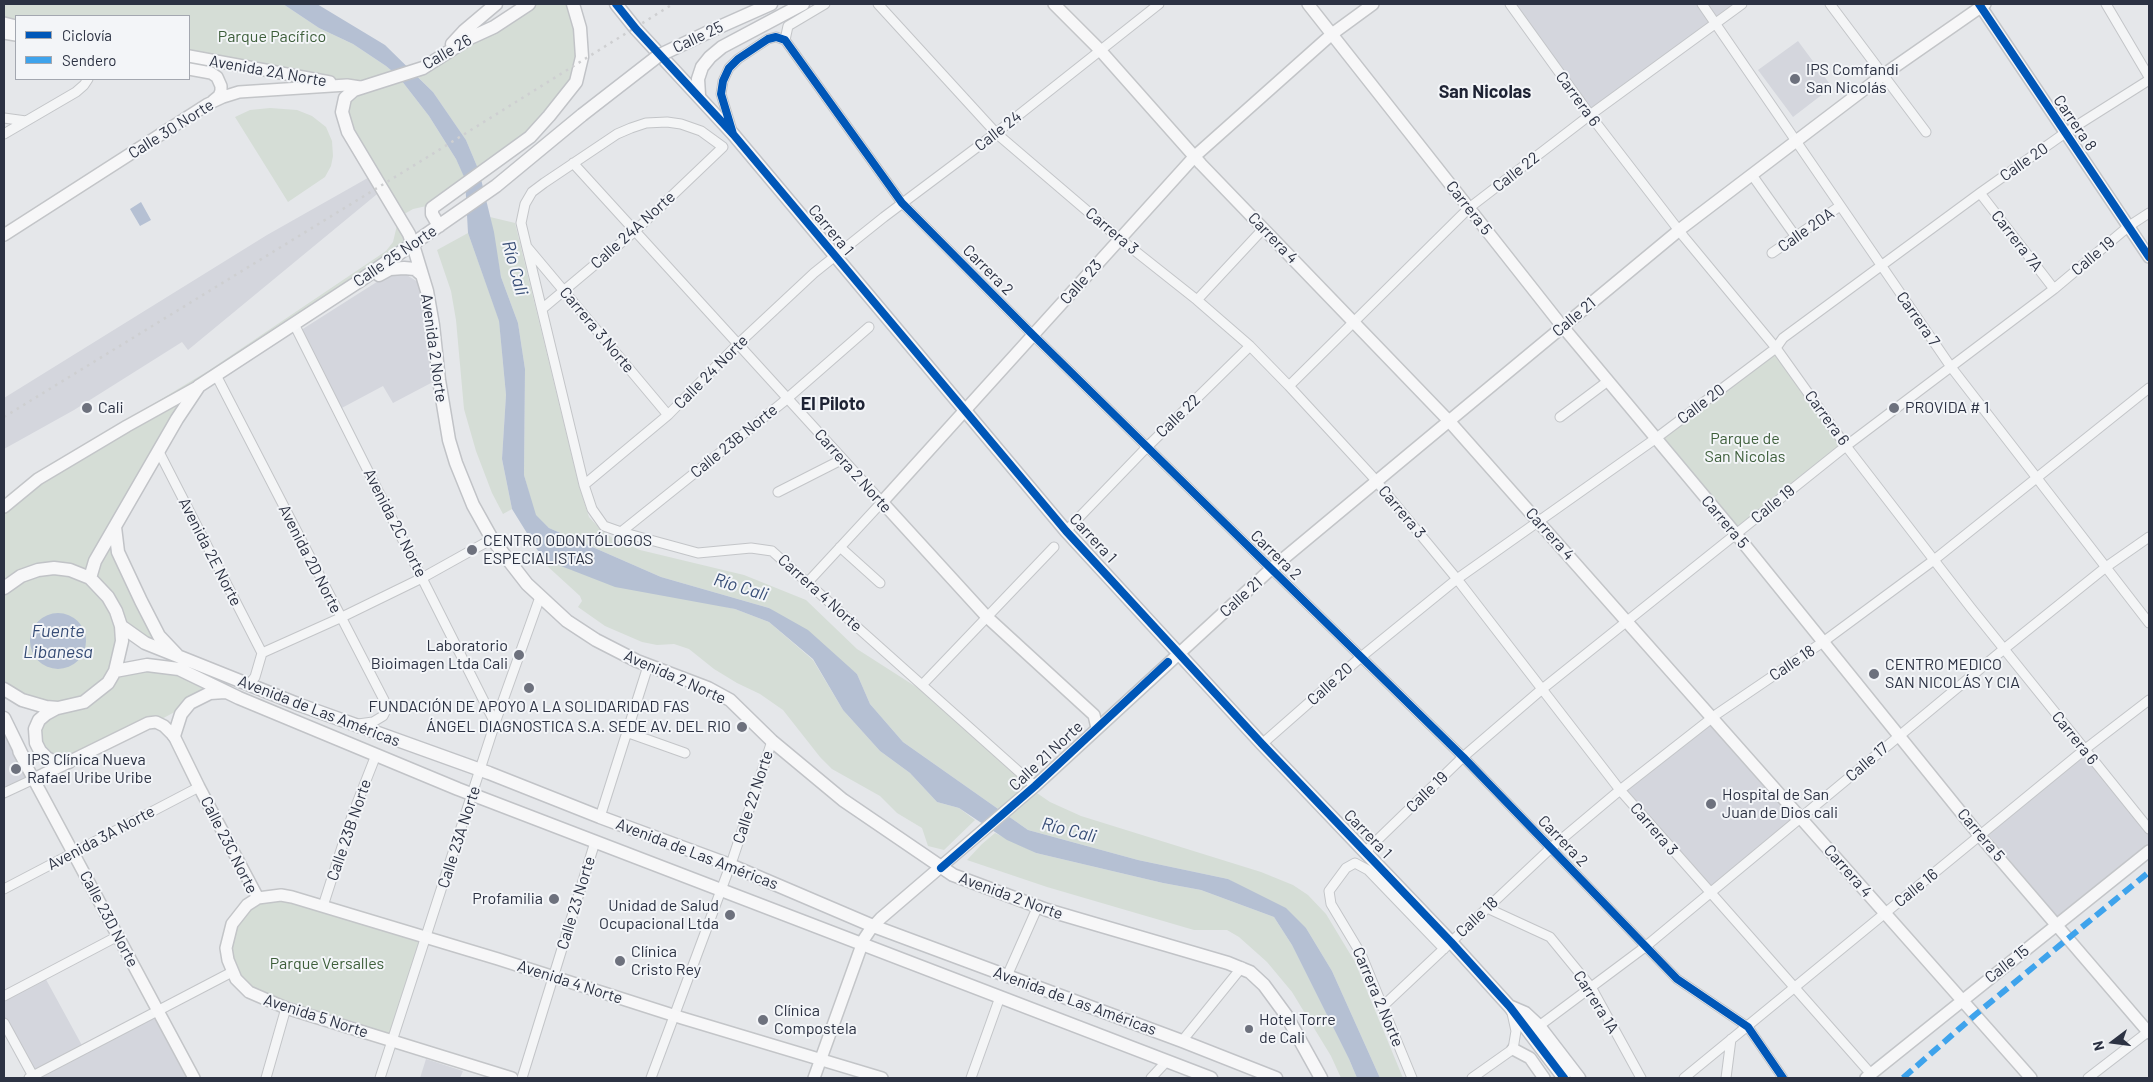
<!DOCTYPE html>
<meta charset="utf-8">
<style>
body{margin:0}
#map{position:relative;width:2153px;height:1082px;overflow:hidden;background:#e5e7ea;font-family:Barlow,sans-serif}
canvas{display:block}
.frame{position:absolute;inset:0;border:5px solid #2c3243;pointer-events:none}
.legend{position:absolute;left:15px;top:15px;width:175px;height:65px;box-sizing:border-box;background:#f3f5f8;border:1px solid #a3a7b0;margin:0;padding:6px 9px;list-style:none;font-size:15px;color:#2c3243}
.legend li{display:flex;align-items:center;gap:10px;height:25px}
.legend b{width:25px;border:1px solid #a3a7b0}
.north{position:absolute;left:2088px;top:1017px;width:50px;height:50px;-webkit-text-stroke:4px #f3f5f8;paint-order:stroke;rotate:255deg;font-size:14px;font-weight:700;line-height:20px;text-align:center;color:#2c3243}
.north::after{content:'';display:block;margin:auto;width:18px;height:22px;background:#2c3243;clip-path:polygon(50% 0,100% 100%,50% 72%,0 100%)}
</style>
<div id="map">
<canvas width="2153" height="1082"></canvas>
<div class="frame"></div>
<ul class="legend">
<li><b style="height:6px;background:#0057b8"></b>Ciclovía</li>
<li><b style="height:6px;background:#3ea3ec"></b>Sendero</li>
</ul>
<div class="north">N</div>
</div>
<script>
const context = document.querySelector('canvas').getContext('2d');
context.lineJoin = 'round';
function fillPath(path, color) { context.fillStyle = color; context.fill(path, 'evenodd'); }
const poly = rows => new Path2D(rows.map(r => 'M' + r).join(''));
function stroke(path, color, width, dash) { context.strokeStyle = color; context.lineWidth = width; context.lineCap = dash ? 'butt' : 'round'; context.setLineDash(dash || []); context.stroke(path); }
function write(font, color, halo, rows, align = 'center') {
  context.font = font + ' Barlow,sans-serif'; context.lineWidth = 4; context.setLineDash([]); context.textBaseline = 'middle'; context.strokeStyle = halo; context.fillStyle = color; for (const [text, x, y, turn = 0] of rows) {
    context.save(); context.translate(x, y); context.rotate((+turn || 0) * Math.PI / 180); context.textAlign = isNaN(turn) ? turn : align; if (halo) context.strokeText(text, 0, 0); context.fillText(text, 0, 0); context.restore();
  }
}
fillPath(poly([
 [1510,4,1742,4,1590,115],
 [1798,41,1832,87,1793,117,1758,70],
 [373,175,382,190,188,350,182,342,74,410,4,449,4,398,267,235],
 [405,274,418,282,421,293,427,325,431,383,393,403,383,386,338,410,298,332,383,278,389,275],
 [1713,717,1802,819,1711,894,1620,790],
 [4,729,34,779,4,793],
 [2084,752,2149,831,2149,849,2060,920,1986,832],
 [43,974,84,1049,157,1010,194,1078,29,1078,33,1076,4,1023,4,996],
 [426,1059,463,1071,460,1078,420,1078]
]), '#d4d6dd');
fillPath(poly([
 [4,4,283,4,319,28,353,44,386,66,398,76,429,116,456,159,465,178,431,205,413,209,399,217,413,245,199,386,115,527,141,601,181,659,121,626,116,671,159,665,226,692,210,693,156,722,64,763,36,743,46,714,4,689,4,507,85,445,208,371,386,251,393,242,399,217,344,123,354,90,189,56,189,16,16,16,16,26,4,23],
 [530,4,573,4,581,67,549,116,479,171,466,140,433,92,413,72],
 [270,108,297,110,312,116,326,127,332,141,333,156,331,166,325,177,288,202,235,117,250,110],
 [490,217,515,223,579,486,589,517,602,531,616,540,640,550,744,575,806,600,857,649,921,690,1031,789,1050,802,1081,816,1261,872,1293,885,1308,895,1326,914,1355,962,1403,1078,1380,1078,1332,971,1306,928,1228,879,1138,860,1028,830,903,742,870,704,857,674,769,608,661,577,549,528,535,515,524,475,525,369,518,323,501,277],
 [468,233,499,320,506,395,502,459,512,509,503,514,492,493,476,451,464,409,456,320,451,291,437,250],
 [1776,348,1846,446,1736,534,1655,439],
 [543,559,584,574,735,609,769,622,813,660,843,710,880,751,910,773,937,802,959,808,975,820,944,850,928,846,922,828,897,813,880,796,832,769,820,757,783,710,760,694,737,683,714,669,689,649,674,644,657,645,642,642,605,626,578,607,582,601,580,596,545,564],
 [995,833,1036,853,1163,883,1201,890,1274,917,1292,945,1349,1059,1357,1078,1341,1078,1331,1056,1292,992,1267,962,1239,937,1227,930,1194,930,1047,887,967,860,982,844],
 [272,895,426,937,393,1041,286,1008,236,979,228,960,239,914]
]), '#d5ddd6');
fillPath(poly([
 [283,4,317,4,385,45,433,92,466,140,479,171,494,232,501,277,518,323,525,369,524,475,536,515,549,528,661,577,769,608,808,630,857,674,870,704,903,742,1028,830,1138,860,1228,879,1286,908,1306,928,1332,971,1380,1078,1357,1078,1349,1059,1292,945,1274,917,1201,890,1163,883,1036,853,1007,840,959,808,937,802,910,773,880,751,843,710,813,659,769,622,735,609,615,587,543,559,512,509,502,459,506,395,499,321,468,233,465,179,456,159,429,116,398,76,386,66,353,44,319,28],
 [141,202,151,220,140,226,130,209],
 '30 641a28 28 0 1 1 56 0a28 28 0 1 1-56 0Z'
]), '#b5c0d3');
const street = poly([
 [878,4,996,133,1120,239,1197,300,1250,346,1289,386,1372,476,1457,579,1620,790,1871,1074],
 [1510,4,1590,115,1684,237,1776,348,1846,446,1971,608,2149,829],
 [1702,4,1951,367,2149,623],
 [1830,4,1926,132],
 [2106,4,2149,77],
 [785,40,788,26,825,4],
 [4,118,26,121],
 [732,130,721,94,723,81,729,68,738,59,768,39,776,37,785,40,902,203,1033,335,1463,757,1677,979,1748,1027,1783,1078],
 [4,134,76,92,84,85,88,79],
 [573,163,882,502,808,582],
 [1752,175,1796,237],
 [1980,193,2054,289],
 [527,247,668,415],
 [1772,253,1840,206],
 [1197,300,1264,228],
 [542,309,635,231,723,147,701,131,681,124,667,122,646,123,631,128,617,134,544,183,532,192,525,204,521,223,584,485,592,509,604,526,621,532,698,553,751,548,772,551,1035,786],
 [294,324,495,723],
 [216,375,384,700,385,712,383,716,373,722,358,724],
 [1289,386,1469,208,1590,115,1742,4],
 [1560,417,1608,381],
 [158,450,262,653],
 [584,485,668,415,738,344,814,273,884,217,996,133,1159,4],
 [778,492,843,459],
 [1066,531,1147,447,1250,346],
 [621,532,782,403,869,327],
 [840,547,880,583],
 [249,684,255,677,262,653,340,618,422,578,492,539],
 [922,685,1054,547],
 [626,732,685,753],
 [1262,744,1361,657,1457,579,1655,439,1776,348,1783,338,1980,193,2065,133,2149,80],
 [4,793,34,779],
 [600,817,648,666],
 [1366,851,1463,757,1541,690,1846,446,2054,289,2129,226,2149,213],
 [4,889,199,787],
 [323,906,352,816,376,755],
 [1487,908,1550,937,1591,987,1641,1078],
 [1007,976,1038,906],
 [4,996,118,936],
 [1382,1007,1551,848,1620,790,1717,714,1823,642,1934,560,2149,388],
 [4,1023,33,1076],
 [1539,1026,1645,947,2004,649,2106,567,2149,537],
 [1182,1041,1242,967],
 [29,1078,232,972],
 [266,1078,286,1008],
 [380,1078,495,723,540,597],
 [522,1078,595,842],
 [651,1078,733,858,772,741],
 [971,1078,1000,997],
 [1151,1078,1166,1062],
 [1412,1078,1361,954,1331,904,1329,891,1346,868,1355,863,1368,870,1444,949],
 [1472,1078,1513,1049,1516,1031,1512,1013],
 [1684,1078,2084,750,2149,700],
 [1726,1078,1731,1039],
 [2088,1078,2149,1031]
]);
const secondary = poly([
 [1054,4,1099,49,1201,164,1449,421,2031,1078],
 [1308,4,1558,321,1736,534,1980,836,2149,1033],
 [1979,4,2149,257],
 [4,23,16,26],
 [4,33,16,35],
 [189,56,330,82],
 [189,69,211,73,217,77,221,86,221,91,219,96,213,101],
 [4,235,208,104,223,97,239,92,347,85,360,87],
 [4,507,38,479,127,426,199,386],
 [1097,728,1094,715,987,617,882,502,1195,156,1332,34,1373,4],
 [19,752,194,1078],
 [34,779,148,723,156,722,164,726,174,736,199,787,258,898],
 [1513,1049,1530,1058,1544,1078],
 [512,1078,286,1008,249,992,236,979,228,960,226,948,232,924,247,905,258,898,281,895,292,897,498,959,682,1018,882,1078],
 [814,1078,864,939,870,930,881,918,1035,786,1271,569,1449,421,1683,227,1883,75,1985,4],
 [1866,1078,2149,851]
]);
const primary = poly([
 [529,4,494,27,470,38,423,68,354,90,345,98,342,112,348,132,409,234,413,245,427,291,433,325,439,380,449,440,456,463,473,505,492,539,527,584,567,621,596,640,637,661,708,688,730,700,772,741,843,800,953,875,1047,910,1228,963,1250,972,1264,985,1286,1015,1321,1078],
 [616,4,636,29,733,134,1066,531,1262,744,1451,942,1510,1007,1564,1078],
 [717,28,771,4],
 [452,44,464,31,496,4],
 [699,95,698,79,702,67,710,57,722,47,803,4],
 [439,226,432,214,432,208,530,137,549,116,576,82,582,57,580,28,573,4],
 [379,275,390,269,404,268,415,269,422,275],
 [115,527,118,552,141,601,159,636,177,655],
 [90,578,95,561,177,419,199,386,358,282,496,186,582,115],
 [4,588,21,576,38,570,54,568,70,570,90,578,108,597,116,611,121,626,122,641,115,671,108,683,84,702,58,708,46,707,22,700,4,689],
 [121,626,145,643,300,705,489,773,600,817,730,865,873,926,1182,1041,1276,1078],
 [115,671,147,665,179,669,239,698,458,789,1211,1078],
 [57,708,46,714,39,720,35,729,36,743,40,751,47,758,55,762,69,762],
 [4,718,24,759],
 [174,736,181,714,190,703,210,693,225,692],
 [1511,1007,1525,1013,1539,1026,1579,1078]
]);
stroke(street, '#c3c5c8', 11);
stroke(secondary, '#c3c5c8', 14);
stroke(primary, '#c1c3c7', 15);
stroke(street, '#f4f5f6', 9);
stroke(secondary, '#f7f7f8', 11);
stroke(primary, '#f7f7f8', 12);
stroke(poly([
 [4,417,426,158,673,4]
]), '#cecfd1', 2.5, [2.5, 5]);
const primaryBridge = poly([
 [582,115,658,56,717,28]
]);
stroke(primaryBridge, '#c1c3c7', 15, []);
stroke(primaryBridge, '#f7f7f8', 12);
stroke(poly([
 [1903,1078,1975,1015,2149,872]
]), '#3ea3ec', 6, [12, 6]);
stroke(poly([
 [616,4,636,29,733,134,1066,531,1262,744,1451,942,1510,1007,1564,1078],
 [1979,4,2149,257],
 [733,134,721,94,723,81,729,68,738,59,768,39,776,37,785,40,902,203,1033,335,1463,757,1677,979,1748,1027,1783,1078],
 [941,868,1035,786,1168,662]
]), '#0057b8', 8);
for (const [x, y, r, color] of [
 [1795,79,6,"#6d717d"],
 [87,408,6,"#6d717d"],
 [1894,408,6,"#6d717d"],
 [472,550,6,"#6d717d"],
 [519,655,6,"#6d717d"],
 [1874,674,6,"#6d717d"],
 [529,688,6,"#6d717d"],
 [742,727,6,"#6d717d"],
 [16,769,6,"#6d717d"],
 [1711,804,6,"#6d717d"],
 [554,899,6,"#6d717d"],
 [730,915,6,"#6d717d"],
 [620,961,6,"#6d717d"],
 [763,1020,6,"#6d717d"],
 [1249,1029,5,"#6d717d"]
]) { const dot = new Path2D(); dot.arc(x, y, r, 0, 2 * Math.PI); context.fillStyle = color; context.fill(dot); stroke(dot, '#f3f5f8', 2); }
write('16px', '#3d5e3a', '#f3f5f8', [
 ["Parque Pacífico",272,37],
 ["Parque de",1745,439],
 ["San Nicolas",1745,457],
 ["Parque Versalles",327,964]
]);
write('16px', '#2c3243', '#f3f5f8', [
 ["Calle 25",698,37,-25],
 ["Calle 26",447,52,-30],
 ["Avenida 2A Norte",268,71,10],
 ["Carrera 6",1578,99,54],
 ["Carrera 8",2075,123,56],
 ["Calle 30 Norte",171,129,-32],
 ["Calle 24",998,131,-38],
 ["Calle 20",2024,162,-35],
 ["Calle 22",1516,172,-38],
 ["Carrera 5",1469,208,52],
 ["Calle 24A Norte",633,230,-42],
 ["Carrera 1",831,230,50],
 ["Calle 20A",1806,230,-35],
 ["Carrera 3",1112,231,40],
 ["Carrera 4",1273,238,46],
 ["Carrera 7A",2017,241,52],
 ["Calle 25 Norte",395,256,-34],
 ["Calle 19",2093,256,-40],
 ["Carrera 2",988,270,45],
 ["Calle 23",1081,282,-48],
 ["Calle 21",1574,317,-40],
 ["Carrera 7",1918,319,55],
 ["Carrera 3 Norte",597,330,50],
 ["Avenida 2 Norte",434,348,82],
 ["Calle 24 Norte",711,372,-45],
 ["Calle 20",1701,404,-37],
 ["Calle 22",1178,416,-44],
 ["Carrera 6",1827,418,54],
 ["Calle 23B Norte",734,441,-39],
 ["Carrera 2 Norte",853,471,48],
 ["Calle 19",1773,504,-39],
 ["Carrera 3",1402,512,50],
 ["Carrera 5",1725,522,50],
 ["Avenida 2C Norte",395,523,63],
 ["Carrera 4",1550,534,48],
 ["Carrera 1",1093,538,47],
 ["Avenida 2E Norte",210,552,63],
 ["Carrera 2",1276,555,44],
 ["Avenida 2D Norte",310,559,63],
 ["Carrera 4 Norte",820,593,42],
 ["Calle 21",1241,597,-42],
 ["Calle 18",1792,663,-34],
 ["Avenida 2 Norte",675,677,24],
 ["Calle 20",1330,684,-42],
 ["Avenida de Las Américas",319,711,21],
 ["Carrera 6",2075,738,51],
 ["Calle 21 Norte",1046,756,-43],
 ["Calle 17",1867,762,-41],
 ["Calle 19",1427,792,-44],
 ["Calle 22 Norte",753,797,-72],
 ["Carrera 3",1654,829,49],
 ["Calle 23B Norte",349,830,-71],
 ["Carrera 1",1368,834,46],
 ["Carrera 5",1981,835,50],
 ["Calle 23A Norte",459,837,-72],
 ["Avenida 3A Norte",101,838,-28],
 ["Carrera 2",1563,841,46],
 ["Calle 23C Norte",229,845,63],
 ["Avenida de Las Américas",697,854,21],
 ["Carrera 4",1848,871,49],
 ["Calle 16",1916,888,-39],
 ["Avenida 2 Norte",1011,896,20],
 ["Calle 23 Norte",576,903,-73],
 ["Calle 18",1477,917,-43],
 ["Calle 23D Norte",109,919,62],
 ["Calle 15",2007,964,-38],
 ["Avenida 4 Norte",570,982,18],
 ["Carrera 2 Norte",1378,997,67],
 ["Avenida de Las Américas",1075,1001,20],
 ["Carrera 1A",1596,1002,58],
 ["Avenida 5 Norte",316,1016,18]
]);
write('16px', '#2c3243', '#f3f5f8', [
 ["IPS Comfandi",1806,70],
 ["San Nicolás",1806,88],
 ["Cali",98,408],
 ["PROVIDA # 1",1905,408],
 ["CENTRO ODONTÓLOGOS",483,541],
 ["ESPECIALISTAS",483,559],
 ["Laboratorio",508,646,"right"],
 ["Bioimagen Ltda Cali",508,664,"right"],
 ["CENTRO MEDICO",1885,665],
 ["SAN NICOLÁS Y CIA",1885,683],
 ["FUNDACIÓN DE APOYO A LA SOLIDARIDAD FAS",529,707,"center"],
 ["ÁNGEL DIAGNOSTICA S.A. SEDE AV. DEL RIO",731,727,"right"],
 ["IPS Clínica Nueva",27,760],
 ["Rafael Uribe Uribe",27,778],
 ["Hospital de San",1722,795],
 ["Juan de Dios cali",1722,813],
 ["Profamilia",543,899,"right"],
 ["Unidad de Salud",719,906,"right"],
 ["Ocupacional Ltda",719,924,"right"],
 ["Clínica",631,952],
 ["Cristo Rey",631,970],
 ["Clínica",774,1011],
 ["Compostela",774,1029],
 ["Hotel Torre",1259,1020],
 ["de Cali",1259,1038]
], 'left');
write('bold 18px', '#1e2334', '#f3f5f8', [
 ["San Nicolas",1485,92],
 ["El Piloto",833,404]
]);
write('italic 18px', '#374d76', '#f3f5f8', [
 ["Río Cali",515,268,75],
 ["Río Cali",741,587,17],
 ["Fuente",58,631],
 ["Libanesa",58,652],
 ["Río Cali",1069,830,14]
]);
</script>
